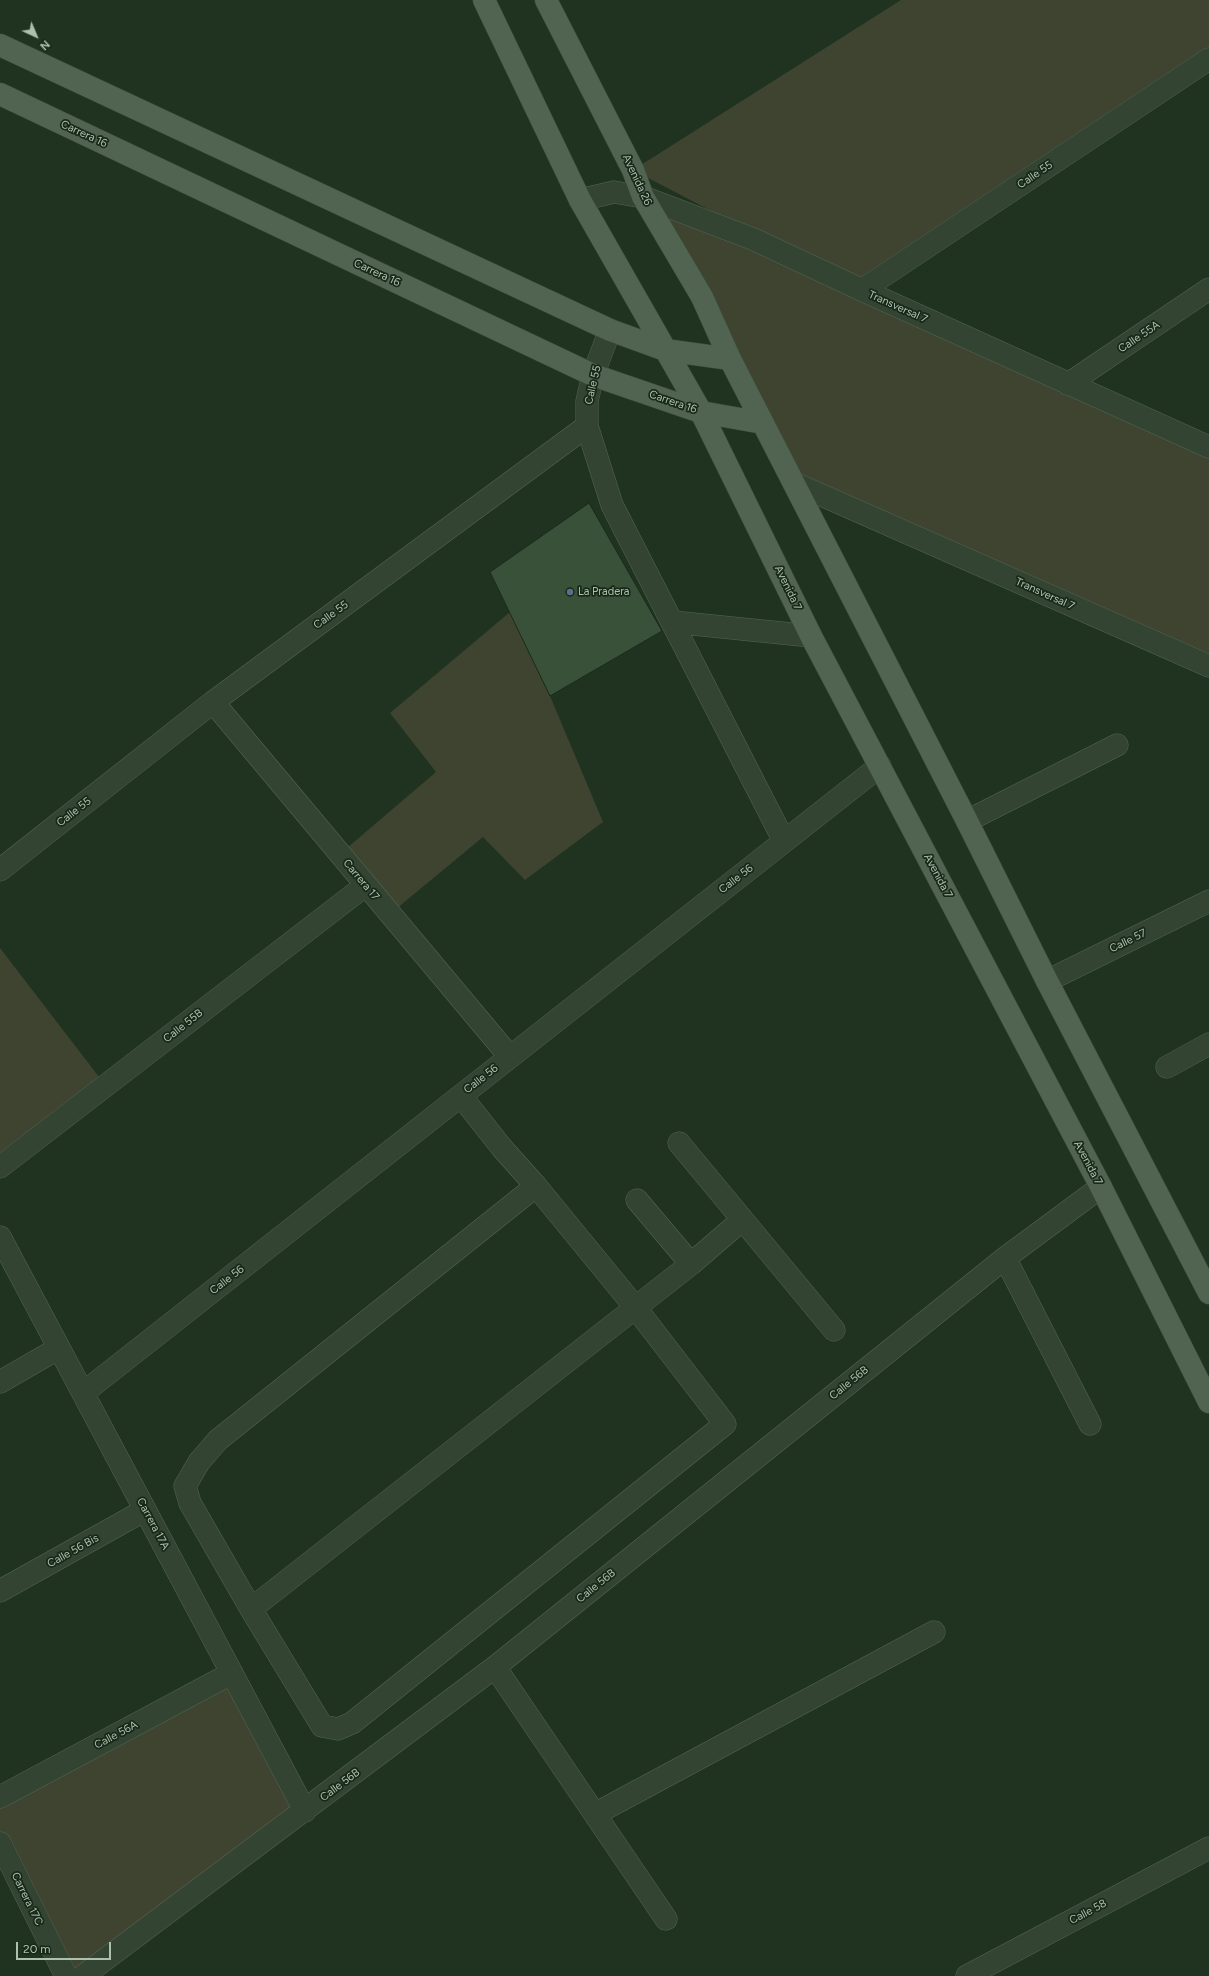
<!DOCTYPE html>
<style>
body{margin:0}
#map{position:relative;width:1209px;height:1976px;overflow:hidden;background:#203320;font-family:Figtree,sans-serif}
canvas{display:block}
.north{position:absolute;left:16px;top:16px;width:40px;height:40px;-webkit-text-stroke:3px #182819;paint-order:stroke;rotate:136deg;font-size:11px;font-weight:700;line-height:16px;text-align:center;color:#acc1ad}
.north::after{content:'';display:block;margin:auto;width:14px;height:18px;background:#acc1ad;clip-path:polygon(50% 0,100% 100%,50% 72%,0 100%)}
.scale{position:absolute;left:16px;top:1942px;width:95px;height:18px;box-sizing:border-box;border:2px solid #acc1ad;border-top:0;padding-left:5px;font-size:12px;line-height:14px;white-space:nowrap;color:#acc1ad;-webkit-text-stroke:3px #182819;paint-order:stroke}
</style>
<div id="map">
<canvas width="1209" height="1976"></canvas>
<div class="north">N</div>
<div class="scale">20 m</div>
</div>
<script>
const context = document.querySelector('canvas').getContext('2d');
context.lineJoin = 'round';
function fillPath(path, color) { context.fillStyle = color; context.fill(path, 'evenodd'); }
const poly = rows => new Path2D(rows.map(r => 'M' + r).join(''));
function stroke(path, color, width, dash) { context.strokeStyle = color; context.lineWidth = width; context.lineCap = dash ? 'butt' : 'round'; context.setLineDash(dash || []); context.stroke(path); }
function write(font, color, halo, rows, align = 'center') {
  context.font = font + ' Figtree,sans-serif'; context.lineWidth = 3.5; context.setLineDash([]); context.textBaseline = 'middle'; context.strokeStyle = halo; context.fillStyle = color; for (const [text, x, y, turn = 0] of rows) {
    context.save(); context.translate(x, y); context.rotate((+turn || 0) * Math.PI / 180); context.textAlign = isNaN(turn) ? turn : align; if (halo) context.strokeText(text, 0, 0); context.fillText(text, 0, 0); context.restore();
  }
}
fillPath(poly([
 [901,0,1209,0,1209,59,862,290,633,170],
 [643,197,1209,447,1209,666,794,483],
 [510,612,550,696,603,822,525,880,483,837,390,914,340,854,436,772,390,713],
 [0,948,106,1086,0,1167],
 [232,1673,305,1811,66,1976,0,1843,0,1797]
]), '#3e442f');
const building = poly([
 [589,503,662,631,550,696,490,572,589,503]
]);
fillPath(building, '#395139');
stroke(building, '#1a2b1b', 1);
const minor = poly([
 [580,200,614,192,643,197,753,239,862,290,1209,447],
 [862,290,1209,59],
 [1068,384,1209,289],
 [587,426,612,505,784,841],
 [794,483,1209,666],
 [673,622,811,636],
 [213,702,510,1057],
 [967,821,1117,745],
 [0,870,213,702,587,426,587,401,593,375,610,330],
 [1047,981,1209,901],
 [1167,1067,1209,1044],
 [461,1096,502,1148,536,1186,635,1307,725,1424,352,1723,338,1729,322,1726,251,1609,190,1503,185,1486,199,1462,218,1440,536,1186],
 [679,1143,834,1330],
 [0,1167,366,885],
 [637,1200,691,1264],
 [0,1237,305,1811],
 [1005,1258,1090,1424],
 [0,1382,59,1348],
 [83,1393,880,766],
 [0,1591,145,1510],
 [251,1609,691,1264,742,1220],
 [495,1667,666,1919],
 [0,1797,232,1673],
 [595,1814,934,1632],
 [0,1843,66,1976],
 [83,1976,495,1667,1005,1258,1101,1187],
 [967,1976,1209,1848]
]);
const major = poly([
 [484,0,580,200,701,412,811,636,1101,1187,1209,1402],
 [546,0,633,170,643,197,702,297,730,359,967,821,1047,981,1209,1293],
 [0,45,610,330,665,350,730,359],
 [0,94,593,375,701,412,763,423]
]);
stroke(minor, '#536554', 23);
stroke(major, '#3c4e3d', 23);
stroke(minor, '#343', 22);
stroke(major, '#506451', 22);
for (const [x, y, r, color] of [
 [570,592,4,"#5c6f8a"]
]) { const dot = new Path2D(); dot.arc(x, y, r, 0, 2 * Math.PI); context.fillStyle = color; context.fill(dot); stroke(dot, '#182819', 1.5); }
write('11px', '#acc1ad', '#182819', [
 ["Carrera 16",84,134,25],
 ["Calle 55",1035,175,-34],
 ["Avenida 26",637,180,65],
 ["Carrera 16",377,273,25],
 ["Transversal 7",898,307,24],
 ["Calle 55A",1139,337,-34],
 ["Calle 55",593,385,-77],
 ["Carrera 16",673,402,19],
 ["Avenida 7",788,588,64],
 ["Transversal 7",1045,594,24],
 ["Calle 55",331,615,-36],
 ["Calle 55",74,812,-38],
 ["Avenida 7",938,876,62],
 ["Calle 56",736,879,-38],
 ["Carrera 17",361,880,50],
 ["Calle 57",1128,941,-26],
 ["Calle 55B",183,1026,-38],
 ["Calle 56",481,1079,-38],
 ["Avenida 7",1088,1163,62],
 ["Calle 56",227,1280,-38],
 ["Calle 56B",849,1383,-39],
 ["Carrera 17A",153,1524,62],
 ["Calle 56 Bis",73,1551,-29],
 ["Calle 56B",596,1586,-39],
 ["Calle 56A",116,1735,-28],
 ["Calle 56B",340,1785,-37],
 ["Carrera 17C",27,1899,64],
 ["Calle 58",1088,1912,-28]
]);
write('11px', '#acc1ad', '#182819', [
 ["La Pradera",578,592]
], 'left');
</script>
